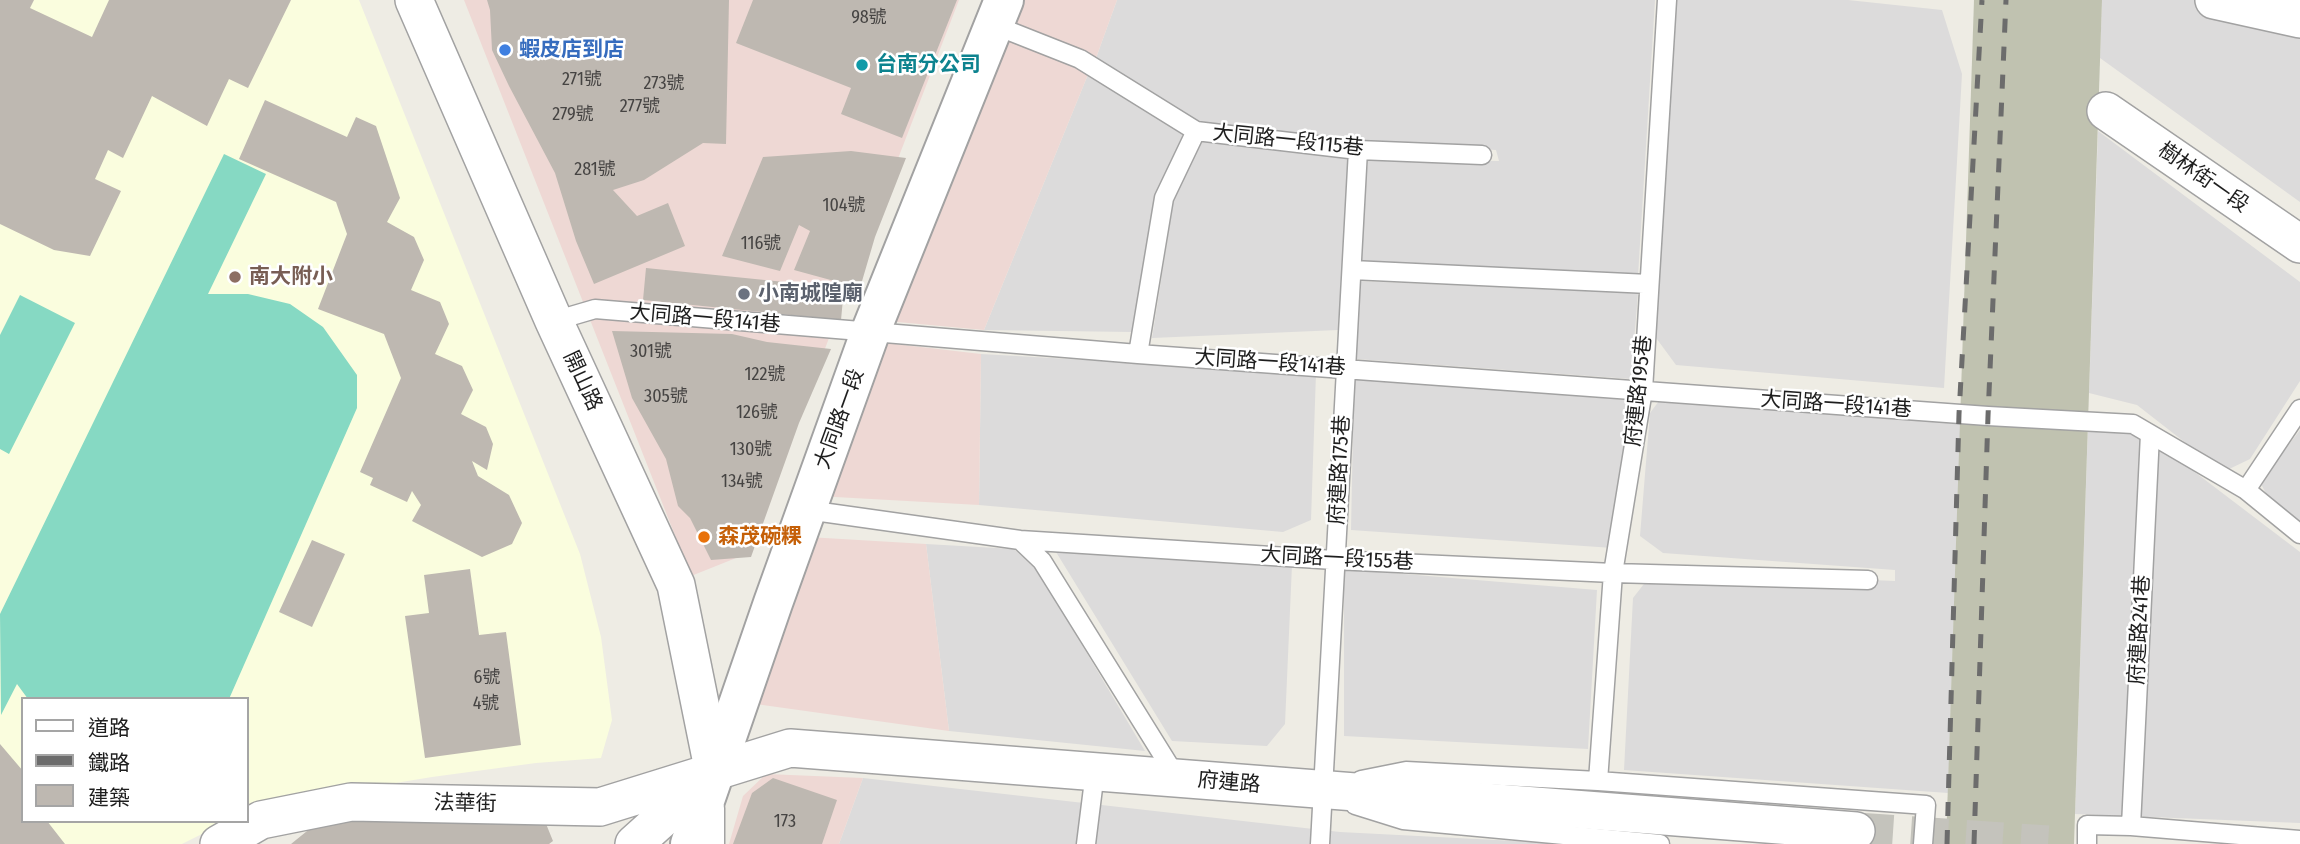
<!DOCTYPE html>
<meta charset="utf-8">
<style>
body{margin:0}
#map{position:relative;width:2300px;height:844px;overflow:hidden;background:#eeece4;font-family:"Fira Sans Condensed","Noto Sans TC",sans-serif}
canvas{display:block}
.legend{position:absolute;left:21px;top:697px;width:228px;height:126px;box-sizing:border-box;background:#fff;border:2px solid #a5a5a5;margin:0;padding:9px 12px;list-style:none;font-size:21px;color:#1e1e1e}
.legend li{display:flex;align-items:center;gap:14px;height:35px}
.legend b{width:35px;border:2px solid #a5a5a5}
</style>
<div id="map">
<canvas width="2300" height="844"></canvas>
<ul class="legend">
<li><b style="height:9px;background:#fff"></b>道路</li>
<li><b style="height:9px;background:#6c6c6c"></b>鐵路</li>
<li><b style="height:19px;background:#beb8b1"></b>建築</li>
</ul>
</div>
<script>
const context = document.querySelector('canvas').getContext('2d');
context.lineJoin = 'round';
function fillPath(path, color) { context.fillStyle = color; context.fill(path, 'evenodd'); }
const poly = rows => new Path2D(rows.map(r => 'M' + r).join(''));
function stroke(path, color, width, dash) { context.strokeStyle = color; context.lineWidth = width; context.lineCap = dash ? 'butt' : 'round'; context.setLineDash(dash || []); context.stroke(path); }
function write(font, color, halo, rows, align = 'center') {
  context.font = font + ' "Fira Sans Condensed","Noto Sans TC",sans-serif'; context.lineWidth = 5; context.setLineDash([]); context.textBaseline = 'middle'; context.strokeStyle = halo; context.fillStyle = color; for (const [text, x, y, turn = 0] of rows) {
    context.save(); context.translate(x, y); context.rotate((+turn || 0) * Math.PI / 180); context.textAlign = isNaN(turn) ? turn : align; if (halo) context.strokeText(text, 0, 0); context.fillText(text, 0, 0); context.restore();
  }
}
fillPath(poly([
 [1117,0,1655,0,1638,276,1358,261,1368,160,1499,161,1496,150,1358,140,1197,122,1096,58],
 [1673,0,1848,0,1942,10,1962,74,1944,388,1676,365,1651,331],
 [2102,0,2300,0,2300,202,2100,58],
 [1089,72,1186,137,1157,197,1132,332,984,330],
 [2098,131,2300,282,2300,381,2250,459,2223,472,2137,405,2089,393],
 [1201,140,1351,157,1338,330,1152,338,1174,198],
 [1358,281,1638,293,1631,379,1356,359],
 [981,354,1316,373,1311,520,1283,532,979,505],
 [1354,378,1628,400,1613,548,1351,530],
 [1665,393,1961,412,1948,793,1624,770,1633,598,1654,571,1895,581,1895,570,1663,553,1640,536,1650,413],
 [2088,425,2146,435,2300,552,2300,823,2075,814],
 [2300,430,2300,525,2271,503,2260,482],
 [926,544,1014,549,1038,571,1145,751,949,731],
 [1056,552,1292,565,1285,724,1267,746,1172,741],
 [1344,569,1597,590,1588,749,1344,736],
 [863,778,1340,832,1574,844,839,844]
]), '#dcdbdb');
fillPath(poly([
 [464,0,959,0,746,554,691,576],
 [1013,0,1117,0,1096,58,1088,52,1005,20],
 [999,37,1076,64,1089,72,984,330,887,321],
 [878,342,981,354,979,505,817,496],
 [791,536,926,544,949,731,734,701],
 [766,774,863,778,839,844,729,844,743,796]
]), '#eed8d4');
fillPath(poly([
 [0,0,359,0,580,554,601,637,612,720,601,758,536,763,432,777,262,805,247,812,247,699,23,699,23,821,228,821,182,844,0,844]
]), '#fafdde');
fillPath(poly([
 [1974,0,2102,0,2074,844,1946,844]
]), '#c0c2b0');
fillPath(poly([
 [224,154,266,174,208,294,248,294,290,304,323,327,357,375,357,408,229,699,28,699,17,684,1,715,0,614],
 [20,295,75,323,9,454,0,449,0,335]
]), '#86d9c3');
fillPath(poly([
 [0,0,34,0,30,8,92,37,109,0,291,0,248,88,229,79,207,126,152,96,123,158,108,150,95,179,121,191,90,256,54,250,0,224],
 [487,0,729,0,726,144,703,143,644,180,613,190,637,216,668,203,685,246,594,284,576,241,555,173,509,86,492,50,490,10],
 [753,0,957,0,902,138,841,114,851,88,736,43],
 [265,100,347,137,356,117,376,126,400,198,387,222,414,237,424,260,411,290,440,302,449,324,435,354,462,366,473,390,461,414,486,427,493,444,487,470,472,461,478,476,509,495,522,523,512,544,482,557,412,521,421,505,412,491,407,502,370,485,373,478,360,472,401,378,384,334,318,309,347,234,336,202,239,159],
 [851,151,906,158,875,237,860,288,794,270,810,231,799,225,780,271,722,256,763,157],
 [646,268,844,288,841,320,643,300],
 [612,331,732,334,767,342,831,349,799,423,751,557,711,560,690,518,678,506,666,459,632,398],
 [312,540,345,554,312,627,279,612],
 [470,569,479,635,506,632,521,745,425,758,405,616,429,613,424,575],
 [0,744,23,771,23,821,47,821,65,844,0,844],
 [773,778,837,800,822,844,733,844,752,793],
 [480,808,542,814,553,841,549,844,291,844,317,823]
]), '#beb8b1');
stroke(poly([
 [1856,831,2048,844]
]), '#c4c3bc', 37, [37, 18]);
const service = poly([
 [994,25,1080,59,1196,131,1358,150,1482,155],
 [1352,270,1649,284],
 [554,321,595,309,1138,354,1988,416,2133,424,2246,490,2300,534],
 [1138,354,1164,198,1196,131],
 [2246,490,2300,409],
 [807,510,1020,540,1334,560,1613,573,1868,580],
 [1020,540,1042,561,1177,778],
 [1361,780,1406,771,1598,781,1926,805,1923,844],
 [1598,781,1613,573,1643,390,1667,0],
 [1355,805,1403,820,1660,844],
 [715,808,715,844],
 [2131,826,2150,434],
 [1086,844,1095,772],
 [1320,844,1358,150],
 [2087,844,2087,825,2131,826,2300,840]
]);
const minor = poly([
 [414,0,554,321,676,585,714,773],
 [2214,0,2300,19],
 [2106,111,2300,244],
 [219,844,261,820,351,802,600,807,790,748,1856,831],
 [634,844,705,780]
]);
const tertiary = poly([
 [690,844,773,603,870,333,1004,0]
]);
stroke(service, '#a2a2a2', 21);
stroke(minor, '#a2a2a2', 40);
stroke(tertiary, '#a2a2a2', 42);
stroke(service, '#fff', 18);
stroke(minor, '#fff', 37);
stroke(tertiary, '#fff', 38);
stroke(poly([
 [1947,844,1959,414,1982,0],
 [1974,844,1988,416,2006,0]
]), '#6c6c6c', 5, [14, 14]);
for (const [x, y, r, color] of [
 [505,50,7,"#3f7fe0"],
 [862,65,7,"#0f9aa8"],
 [235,277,7,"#8d6e63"],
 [744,294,7,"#6b7280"],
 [704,537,7,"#e8710a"]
]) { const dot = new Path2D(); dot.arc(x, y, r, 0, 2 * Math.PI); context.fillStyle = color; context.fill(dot); stroke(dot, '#fff', 2.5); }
write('18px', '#464443', null, [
 ["98號",869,18],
 ["271號",582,80],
 ["273號",664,84],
 ["277號",640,107],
 ["279號",573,115],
 ["281號",595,170],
 ["104號",844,206],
 ["116號",761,244],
 ["301號",651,352],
 ["122號",765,375],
 ["305號",666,397],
 ["126號",757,413],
 ["130號",751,450],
 ["134號",742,482],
 ["6號",487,678],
 ["4號",486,704],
 ["173",785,822]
]);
write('bold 21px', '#366cbe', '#fff', [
 ["蝦皮店到店",519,50]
], 'left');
write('bold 21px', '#0d838f', '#fff', [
 ["台南分公司",876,65]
], 'left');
write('21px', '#1e1e1e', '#fff', [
 ["大同路一段115巷",1288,141,6],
 ["樹林街一段",2203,178,35],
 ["大同路一段141巷",705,319,5],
 ["大同路一段141巷",1270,363,4],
 ["開山路",582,381,65],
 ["府連路195巷",1639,391,-84],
 ["大同路一段141巷",1836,405,4],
 ["大同路一段",840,419,-70],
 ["府連路175巷",1340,470,-87],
 ["大同路一段155巷",1337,559,3],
 ["府連路241巷",2140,630,-87],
 ["府連路",1229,783,5],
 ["法華街",465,804,1]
]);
write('bold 21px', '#785e54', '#fff', [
 ["南大附小",249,277]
], 'left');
write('bold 21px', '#5b616d', '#fff', [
 ["小南城隍廟",758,294]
], 'left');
write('bold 21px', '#c56008', '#fff', [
 ["森茂碗粿",718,537]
], 'left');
</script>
